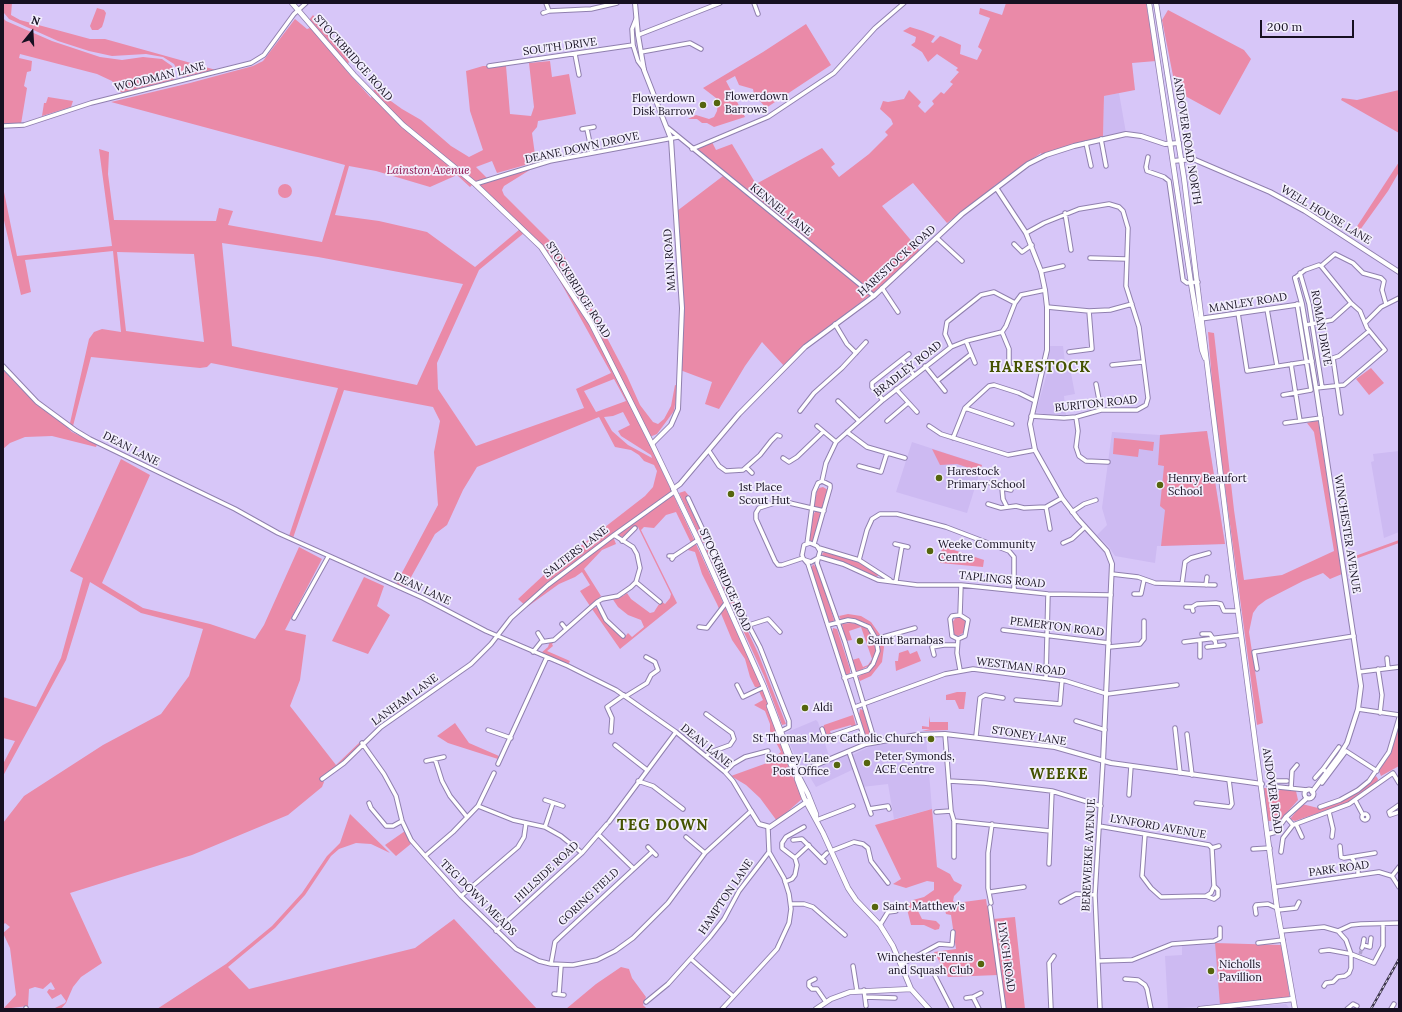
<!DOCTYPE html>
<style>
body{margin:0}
#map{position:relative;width:1402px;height:1012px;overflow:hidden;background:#d7c6f8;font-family:Lora,serif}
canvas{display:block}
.frame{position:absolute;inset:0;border:4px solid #161021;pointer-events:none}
.north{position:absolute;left:12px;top:12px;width:40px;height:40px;-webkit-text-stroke:3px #f2eefd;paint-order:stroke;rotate:18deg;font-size:11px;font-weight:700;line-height:16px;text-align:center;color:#161021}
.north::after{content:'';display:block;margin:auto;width:14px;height:18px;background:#161021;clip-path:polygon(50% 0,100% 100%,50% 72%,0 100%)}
.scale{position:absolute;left:1260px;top:20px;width:94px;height:18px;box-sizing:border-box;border:2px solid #161021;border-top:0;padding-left:5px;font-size:12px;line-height:14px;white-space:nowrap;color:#161021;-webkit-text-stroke:3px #f2eefd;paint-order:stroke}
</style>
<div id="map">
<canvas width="1402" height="1012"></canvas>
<div class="frame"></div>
<div class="north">N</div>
<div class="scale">200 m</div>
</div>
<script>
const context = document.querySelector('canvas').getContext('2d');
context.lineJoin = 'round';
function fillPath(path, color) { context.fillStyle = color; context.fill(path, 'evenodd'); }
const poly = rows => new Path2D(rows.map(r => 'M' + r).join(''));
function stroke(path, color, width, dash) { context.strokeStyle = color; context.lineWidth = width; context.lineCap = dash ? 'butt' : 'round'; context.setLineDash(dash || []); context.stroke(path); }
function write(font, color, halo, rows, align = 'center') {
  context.font = font + ' Lora,serif'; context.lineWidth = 3.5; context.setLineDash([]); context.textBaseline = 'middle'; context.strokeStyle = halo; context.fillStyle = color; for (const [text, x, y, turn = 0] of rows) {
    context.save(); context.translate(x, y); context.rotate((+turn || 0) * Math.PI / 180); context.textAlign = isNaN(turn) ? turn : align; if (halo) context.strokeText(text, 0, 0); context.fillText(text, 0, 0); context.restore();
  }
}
fillPath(poly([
 [1119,93,1126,133,1103,137,1104,96],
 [1050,346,1063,346,1065,363,1069,363,1075,394,1064,396,1066,415,1044,414,1036,412,1047,373],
 [1207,431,1225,544,1157,546,1155,563,1115,556,1109,547,1097,535,1107,525,1102,508,1112,432,1160,435],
 [912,442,982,465,967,513,896,492],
 [1399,451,1399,532,1384,538,1371,462,1374,461,1373,454],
 [816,720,818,722,830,759,847,753,854,769,816,787,808,774,798,762,785,733],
 [926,736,932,809,894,819,888,784,862,787,852,755,873,745],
 [1182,944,1282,945,1290,999,1168,1009,1165,956,1182,955],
 [1286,1004,1290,1009,1216,1009]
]), '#cdbaf2');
fillPath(poly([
 [4,3,12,3,11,15,20,20,90,39,105,39,216,70,183,77,179,74,174,64,163,57,146,54,112,56,89,51,58,41,9,19,4,13],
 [1006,3,1146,3,1156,61,1132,63,1135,90,1104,96,1103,137,1042,155,1041,153,994,186,995,188,947,223,913,183,882,206,920,251,873,293,696,149,712,142,716,150,732,144,756,184,822,148,835,164,831,167,839,177,869,154,888,135,885,132,893,124,891,119,880,109,883,101,888,102,904,99,909,90,921,102,918,106,925,113,934,104,932,101,941,92,944,94,953,84,950,82,959,72,956,70,958,68,937,54,928,62,922,52,911,45,915,42,916,37,903,31,910,27,923,31,935,36,931,42,933,43,940,36,943,37,961,45,960,54,977,60,982,50,978,47,990,18,979,14,980,8,1002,15],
 [97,8,104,10,106,13,104,21,102,27,98,30,92,30,90,26],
 [1168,10,1244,50,1251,59,1220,115,1176,91,1162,20],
 [313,15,343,48,349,62,345,69,371,98,374,89,402,109,421,120,451,146,469,157,483,150,470,111,466,71,483,66,506,66,510,114,531,116,534,107,529,63,550,61,552,77,569,74,576,114,538,121,537,127,532,133,536,162,497,173,492,161,476,167,487,178,476,181,470,187,457,175,430,187,376,171,349,166,335,215,379,221,427,232,475,267,520,229,524,233,479,270,437,363,438,389,476,446,584,408,576,389,611,373,541,247,476,186,533,168,504,186,502,190,504,195,563,254,627,376,640,405,653,422,658,424,664,419,671,406,675,385,678,386,674,411,657,434,647,438,752,665,768,702,789,768,803,798,777,821,760,798,746,785,731,776,767,763,781,752,770,731,770,724,765,711,754,705,763,700,757,687,755,687,750,677,745,659,732,640,717,604,702,574,695,552,688,550,686,545,691,543,676,512,666,515,654,528,644,527,641,530,677,603,620,649,592,609,552,644,553,646,547,651,570,661,568,665,541,653,548,647,550,641,592,609,597,607,609,625,624,638,628,633,632,637,644,627,641,620,628,615,618,607,612,598,623,596,627,593,631,599,650,613,654,612,661,601,665,604,670,598,671,594,638,527,622,537,617,535,614,539,616,544,602,550,584,569,601,596,590,606,580,591,590,585,582,572,575,577,559,584,527,607,518,599,547,572,645,496,653,487,657,471,654,465,644,461,639,455,631,450,615,447,599,417,477,467,463,490,447,525,435,534,405,588,396,584,438,505,434,452,440,421,433,407,344,390,293,538,289,536,338,388,211,363,207,367,200,368,91,357,73,426,70,423,89,339,94,332,102,329,121,332,113,251,25,260,31,292,21,295,3,216,3,187,17,256,112,246,99,149,109,152,108,174,114,220,216,221,219,208,233,211,228,225,322,242,345,165,111,102,190,83,253,66,263,61,295,19,307,29,310,28,315,32,309,20],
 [222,243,318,257,463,284,417,385,232,346],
 [117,252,194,254,204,342,126,331],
 [614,379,626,401,596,412,584,391],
 [623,412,630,425,618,431,621,436,651,455,652,458,628,445,612,431,604,417,613,416],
 [3,18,6,21,52,41,100,57,122,60,143,57,162,59,172,66,176,77,174,80,170,81,123,93,119,91,112,81,97,74,20,54,19,58,32,61,31,71,27,72,24,86,27,88,21,124,3,125],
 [806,24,831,65,766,108,754,94,753,89,739,85,735,76,726,81,745,117,714,127,707,123,702,123,697,119,688,119,696,115,709,119,714,117,717,111,718,103,716,98,703,88,763,52],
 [1399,90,1399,133,1341,100,1342,98,1357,100],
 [48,97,73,101,71,107,42,116,44,103,46,103],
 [1399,162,1399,172,1388,191,1355,237,1352,234],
 [723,176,871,294,805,347,785,367,762,342,745,366,719,409,705,404,712,382,680,370,683,321,677,211],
 '278 191a7 7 0 1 1 14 0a7 7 0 1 1-14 0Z',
 [1208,332,1214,333,1234,510,1244,580,1282,575,1334,551,1314,432,1307,423,1318,420,1342,574,1330,579,1323,573,1303,581,1266,600,1258,606,1253,613,1249,632,1263,723,1257,725,1214,405],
 [1371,368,1384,383,1369,395,1356,379],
 [3,370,36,404,67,427,72,432,97,444,96,447,52,436,25,437,10,443,3,449],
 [1207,431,1225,544,1161,546,1165,510,1160,506,1164,466,1158,465,1160,435],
 [1114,438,1154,442,1153,451,1139,449,1138,457,1113,454],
 [932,449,982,465,978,475,972,469,957,464,940,465],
 [121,459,150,475,102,583,143,608,210,624,255,639,264,625,299,547,322,559,285,630,306,635,300,680,290,706,336,765,360,742,362,743,344,763,322,779,324,782,322,787,288,815,192,855,70,893,102,963,81,977,73,987,66,1003,61,1009,53,1009,65,1003,66,1001,61,994,52,999,47,992,49,989,53,990,55,989,51,982,43,989,35,987,29,989,28,1006,3,1009,16,995,10,948,3,933,10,927,5,923,3,925,3,823,24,796,103,745,161,714,189,676,203,629,141,613,90,582,66,660,3,776,3,764,15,741,3,738,3,697,36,707,61,658,83,578,70,571],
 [823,487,828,490,823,509,815,507,814,505,817,491,819,488],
 [685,491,690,497,686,500,706,542,703,543,679,493],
 [815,512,819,512,821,515,813,541,811,541,809,540,813,515],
 [1399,540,1399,543,1347,562,1347,559],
 [942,546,984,560,983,567,940,563],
 [709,549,758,653,786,724,782,725,764,676,706,550],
 [824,552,847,558,868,566,877,574,878,576,874,577,849,564,823,557,822,554],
 [813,564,817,568,831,610,834,620,833,622,829,622,811,569],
 [364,577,384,586,377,606,390,615,368,654,332,641],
 [848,614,861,616,871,622,881,636,877,637,866,623,855,619,841,620,839,616],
 [956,617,962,618,966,621,963,633,958,636,953,634,952,623],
 [850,623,860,624,867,629,873,636,877,650,870,665,855,673,852,660,859,658,863,667,868,665,872,659,861,627,849,631,852,640,846,641,842,624],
 [833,628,837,629,850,669,850,673,846,676,832,634],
 [881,640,884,647,882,662,871,676,860,681,858,677,874,666,878,656,879,642],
 [908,650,910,654,917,651,921,661,896,671,895,661,898,661,899,653],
 [957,692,966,692,964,709,959,709,955,700,946,700,946,695],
 [860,709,863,710,873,741,868,742,859,715],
 [853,715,856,726,852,727,851,725,830,731,831,734,825,734,823,728,824,725],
 [929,716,930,722,948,722,948,730,922,731,930,729,922,729,922,726,929,727],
 [455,723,469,743,499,756,498,759,448,743,437,736],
 [1399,724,1399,766,1381,776,1379,771,1391,749],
 [1376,776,1378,779,1377,783,1347,803,1295,821,1290,819,1302,804,1318,808,1341,801],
 [1264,788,1274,788,1277,795,1280,789,1296,791,1298,800,1276,825,1273,821,1268,821],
 [932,809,937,867,950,874,954,881,962,885,960,890,954,896,953,901,956,903,986,899,987,906,990,906,993,919,1015,917,1025,1009,1002,1009,998,975,948,977,934,952,956,949,951,915,946,914,944,905,932,904,919,908,918,911,922,919,936,921,940,925,939,929,935,930,924,925,911,925,906,905,913,900,924,897,934,890,934,882,927,881,906,888,893,884,901,879,875,825],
 [350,814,390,853,371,844,356,843,339,849,331,856,305,895,275,928,228,967,249,989,415,948,454,919,537,1009,157,1009,226,964,272,926,302,893,327,856,340,843],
 [405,831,412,843,396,856,385,845],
 [1215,943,1282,945,1290,999,1220,1005],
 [621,967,629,969,632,978,646,997,643,1005,647,1009,566,1009,596,984]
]), '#ea8aa8');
stroke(poly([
 [1360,954,1362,948]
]), '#b0a2cd', 3.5, [3.5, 2]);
const minor = poly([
 [546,3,549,11],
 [754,3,758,14],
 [543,13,549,11,591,9,617,3],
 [636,19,632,29,633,45,638,61,644,69],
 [638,35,720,3],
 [641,52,690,43,701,49],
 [575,54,579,75],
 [489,66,633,45],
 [3,126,24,125,91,103,251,63,264,55,294,14,306,3],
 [668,128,874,296],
 [582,129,594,127],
 [587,129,592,153],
 [1101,139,1106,166],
 [1086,143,1091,166],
 [692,149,768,117,834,73,875,28,904,3],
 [1148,157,1146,167,1147,171,1164,177,1169,181,1183,280,1187,283,1198,282],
 [475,184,550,161,678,137],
 [1065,213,1071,250],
 [1026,233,1044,223,1079,209,1109,204,1119,207,1123,211,1128,228,1126,286,1139,327,1148,398,1146,405,1137,410,1101,410,1076,417,1064,418,1031,416],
 [937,238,962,261],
 [1014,244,1022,252,1032,245],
 [1090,258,1126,259],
 [1321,266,1335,254,1353,263,1363,273,1381,278,1384,281,1382,290,1386,304],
 [1041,271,1063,266],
 [1300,273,1309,304,1322,387],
 [1295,278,1305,270,1319,265,1321,266,1351,303,1360,311,1367,328,1385,350,1344,385,1316,388],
 [882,288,898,312],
 [1047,307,1089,311,1110,310,1132,304],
 [1267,309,1277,366],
 [1238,313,1247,371,1312,361],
 [1365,323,1381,307,1399,298],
 [835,324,847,344,856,353],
 [1306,325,1332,320,1351,303],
 [1002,332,1009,349,1009,367,1019,370],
 [966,341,975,363],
 [951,347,945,334,947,322,981,295,994,292,1015,303],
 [1069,352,1092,349,1089,311],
 [902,360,914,375],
 [1291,364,1300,421],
 [1112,365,1142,362],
 [3,366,37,402,75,430,90,439,235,509,278,533,423,598,486,631,568,666,616,690,676,732,725,772,733,781,751,811,705,853,668,903,633,938,615,951,597,960,573,965,551,964,539,961,516,949,461,896,425,856,411,840,402,821,396,796,384,774,362,743],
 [925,366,945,391],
 [937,381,971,354],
 [1096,384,1101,410],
 [896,389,917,412],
 [1283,395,1311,390,1297,304],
 [883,400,872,387,872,383,909,354],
 [838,401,859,421],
 [965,408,1012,424],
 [800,411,814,393,842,368,866,342],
 [1341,413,1333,358,1339,356,1369,331],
 [1076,417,1078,431,1076,447,1079,456,1086,461,1108,462],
 [887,421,908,403],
 [1285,423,1321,418],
 [817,426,836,442],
 [929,426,941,434,1008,455,1035,450],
 [847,432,867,447,905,458],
 [953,438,965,408,989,386,994,385,1019,393,1035,401],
 [709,451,719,466,726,471,743,470,760,455,771,441,777,435,780,436],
 [783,458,789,462,797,457,823,432],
 [859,466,881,472,887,453],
 [747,468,752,473],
 [822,481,826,463,836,442,883,400,951,347,966,341,1002,332,1006,326,1015,303,1021,295,1045,290],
 [990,483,1002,488,1003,499,1007,507],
 [1002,488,1011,490],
 [688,498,738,605,760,647,789,721,789,727,779,732],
 [988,504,1001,508,1016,506,1024,508,1046,507,1062,498],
 [1046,507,1050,529],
 [1072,512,1084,504,1096,500],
 [622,541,635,528],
 [1063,543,1072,539,1085,527],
 [807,544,814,492,818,483,822,481,830,485,830,488,814,544],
 [895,544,908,547],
 [819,548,859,560,890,580],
 [669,556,674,556,672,559],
 [674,556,698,540],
 [819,557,843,564,878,580,917,585,961,585,1048,594,1111,595],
 [803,558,782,565,778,565,775,561,756,519,756,513,759,508,781,501,824,511],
 [818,559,817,563,845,642,875,742],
 [805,560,811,562,818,558,820,551,817,546,810,543,804,545,802,555,803,558,808,564,866,744],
 [859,560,867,530,872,519,880,514,897,514,946,527,1009,551,1014,557,1014,590],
 [1112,574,1138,577,1155,583,1215,585],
 [896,581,902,546],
 [636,582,660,602],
 [1182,584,1185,562,1191,558,1209,553],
 [1206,585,1207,577],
 [1134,594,1141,594,1144,580],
 [597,602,606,620,623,636],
 [1186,607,1192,607,1193,611],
 [1192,607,1197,604,1216,603,1221,604,1224,611,1238,611],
 [960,615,968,620,965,636,958,639,952,636,950,619,952,616,960,615],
 [960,615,961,585],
 [294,618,328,557],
 [562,624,566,629],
 [749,625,768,619,780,632],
 [828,625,848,620,855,621,869,627,876,639,878,651,873,664,868,670,844,678],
 [699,627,707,628,726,603],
 [1003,630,1109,643],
 [538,633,543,641],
 [1202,634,1210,634,1214,640],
 [876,639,915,628],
 [958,639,957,653,960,670],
 [1215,640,1216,646,1224,645],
 [1184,642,1241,635],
 [1109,647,1140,644,1144,639,1144,621],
 [1207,647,1216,646],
 [533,652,541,642,554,640,597,602,602,599,618,596,631,587,636,582,640,568,637,554,633,547,614,535],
 [934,655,932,647,944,645,957,645],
 [1200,657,1200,641],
 [1387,658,1388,668],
 [1257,669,1254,652,1354,636],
 [1378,669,1382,695,1380,713],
 [1359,672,1399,667],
 [1046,678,1048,594],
 [737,685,743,697,764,687],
 [626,696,647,683,651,675,658,670,655,662,646,657],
 [1016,700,1060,704,1062,680],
 [855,707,945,674,973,669,1066,681,1107,694,1177,685],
 [1358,709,1399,715],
 [706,714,732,733,734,739,730,745,711,752,706,756],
 [1076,721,1105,730],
 [1175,728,1180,773],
 [822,729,825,738,860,726],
 [488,730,511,738],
 [611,732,612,718,607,707,624,695],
 [945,734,951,811,954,821,954,857],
 [1187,734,1192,775],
 [976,736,980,698,985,695,1003,698],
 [615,745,647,770],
 [1346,751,1377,771],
 [849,752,871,814],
 [435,759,442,781,450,796,467,817],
 [426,761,444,757],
 [498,764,547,657],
 [725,772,733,764,745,757,768,751],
 [1327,773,1323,769,1339,747],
 [1315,778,1323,769],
 [322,779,344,763,381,727,471,664,491,644,511,618,548,585,614,535,674,492],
 [638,781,653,786,683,809],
 [949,781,984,783,1052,791,1101,806],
 [1273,781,1287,781],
 [1322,783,1346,751],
 [1269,786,1307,790],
 [1291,788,1292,771,1297,765],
 [1129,795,1131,766],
 [545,800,563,806],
 [1355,800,1363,815],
 [369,803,371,808,386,826,393,826,402,821],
 [1196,803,1230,807,1232,804,1229,780],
 [1399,805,1389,812,1390,815,1399,812],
 [478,806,513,820,545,827,561,836,582,853],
 [1320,807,1340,800,1358,790,1369,781,1389,752,1399,718],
 [869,809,888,806,889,809],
 [936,812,951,811],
 [1329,812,1333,829,1332,837],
 '1362 817a3 3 0 1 1 6 0a3 3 0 1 1-6 0Z',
 [1286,817,1293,825],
 [817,820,853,806],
 [954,821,1050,831],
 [609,822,676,732],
 [1296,824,1302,837],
 [1099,826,1209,845,1212,848],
 [545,827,553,803],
 [598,834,633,868],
 [1145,834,1142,876,1151,888,1161,897,1206,896,1211,893,1214,886,1212,848],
 [686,837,705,853],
 [793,840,802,839,825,862],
 [1340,846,1341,857,1344,858,1375,853],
 [648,847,656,855],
 [1212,848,1219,846],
 [1253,849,1270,848],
 [831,851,854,842,863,844,868,848,871,861,888,883],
 [1281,852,1283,838,1293,825,1349,804,1393,773,1399,783],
 [425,856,453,832,478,806,494,773],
 [795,858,809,845],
 [822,858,827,853],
 [1352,858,1358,867,1358,875],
 [1049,864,1052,791],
 [1392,876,1399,867],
 [785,882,792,879,795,875,797,865,795,858,782,848,782,843,786,837,804,827],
 [1275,887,1379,872,1392,876,1399,887],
 [990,892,1024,887],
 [461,896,518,847,524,837,526,823],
 [1206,896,1214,899,1218,896,1218,890,1214,886],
 [1061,902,1076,894,1095,895],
 [991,903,988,888,988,853,992,824],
 [791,904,804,904,813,907,845,935],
 [990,907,1004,1009],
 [1278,910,1296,908,1299,902],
 [1256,914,1255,907,1256,905,1268,904,1277,908],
 [880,925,888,912,896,911],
 [496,931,582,853,607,824],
 [1281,931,1324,927,1338,931,1346,940,1351,954,1351,968,1349,973,1345,976,1338,977,1333,982,1326,983,1324,986],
 [1338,931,1351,925,1361,924,1399,923],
 [1258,943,1283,940],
 [1363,945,1364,939],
 [1362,948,1363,945,1370,947,1371,938],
 [1321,951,1329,950,1351,954,1374,963,1383,946,1383,925],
 [691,959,733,996],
 [1098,961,1132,960,1172,944,1214,941,1220,938,1220,928],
 [551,964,555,942,559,938,652,852],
 [902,964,939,944,952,945,953,932],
 [853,966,857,991],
 [933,972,952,1009],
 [815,979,809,982,809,986,812,989,817,989,826,1002],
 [1125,979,1138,980,1145,985,1147,989,1151,1009],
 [864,990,866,1006],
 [554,994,564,995],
 [559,994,561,966],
 [865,997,895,998],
 [973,997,981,993],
 [966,998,973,997,979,1009],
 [646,1002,668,984,710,937,724,919,739,891,769,852],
 [26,1008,26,1009],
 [722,1009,777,949,789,923,791,909,789,894,784,878,769,852,768,828],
 [1051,1009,1049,963,1054,956],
 [1100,1009,1095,895,1103,761],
 [1347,1009,1353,1004,1357,1006],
 [1391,1009,1394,1004]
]);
const tertiary = poly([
 [635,3,638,35,644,70,671,139,682,308,678,409,671,425,652,444],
 [1173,161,1193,159,1270,192,1305,211,1399,272],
 [997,189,1026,233,1041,271,1045,290,1047,307,1047,350,1030,424,1035,450,1062,498,1078,519,1107,551,1112,564,1103,761],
 [1295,278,1302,304,1316,388,1361,686,1358,709,1347,743,1339,756,1312,792],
 [1199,319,1302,304],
 [673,489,680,484,739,414,805,347,874,296,962,214,1028,164,1046,155,1074,146,1126,134,1141,136,1165,144,1179,143],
 [797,773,866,744,917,735,945,734,1055,747,1111,763,1262,784],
 '1304.5 794a4.5 4.5 0 1 1 9 0a4.5 4.5 0 1 1-9 0Z',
 [751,811,759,824,770,827,808,801],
 [1268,834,1275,832,1286,817,1307,798]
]);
const secondary = poly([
 [292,3,354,75,403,125,475,184,541,247,591,323,652,444,702,548,764,687,796,771],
 [1149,3,1191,283,1202,350,1205,358],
 [1156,3,1184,178,1233,574,1277,908,1295,1009],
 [769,706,791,765,797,773,797,779,804,798,823,833,848,888,856,900,880,925,893,946,911,989,929,1009],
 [798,775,808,794,816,814,816,818],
 [816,1009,831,999,850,992,911,989],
 [1200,1009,1293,999]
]);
stroke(minor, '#9080af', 5.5);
stroke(tertiary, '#9080af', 6);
stroke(secondary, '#9080af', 6);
stroke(minor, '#fff', 3.5);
stroke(tertiary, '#fff', 4);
stroke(secondary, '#fff', 4.5);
const rail = poly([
 [1371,1009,1399,959]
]);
stroke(rail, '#3c344c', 2.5);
stroke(rail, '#f2eefd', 1, [3]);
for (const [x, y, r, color] of [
 [717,103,4,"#55650d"],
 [703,105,4,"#55650d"],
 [939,478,4,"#55650d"],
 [1160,485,4,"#55650d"],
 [731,494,4,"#55650d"],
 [930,551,4,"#55650d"],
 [860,641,4,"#55650d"],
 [805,708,4,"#55650d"],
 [931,739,4,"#55650d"],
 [867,763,4,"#55650d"],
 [837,765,4,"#55650d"],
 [875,907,4,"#55650d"],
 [981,964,4,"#55650d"],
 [1211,971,4,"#55650d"]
]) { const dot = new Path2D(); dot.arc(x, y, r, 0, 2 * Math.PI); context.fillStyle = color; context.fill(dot); stroke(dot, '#f2eefd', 1.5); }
write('11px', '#161021', '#f2eefd', [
 ["SOUTH DRIVE",560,47,-8],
 ["STOCKBRIDGE ROAD",353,58,48],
 ["WOODMAN LANE",160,77,-14],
 ["ANDOVER ROAD NORTH",1187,141,81],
 ["DEANE DOWN DROVE",582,148,-12],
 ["KENNEL LANE",781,210,39],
 ["WELL HOUSE LANE",1326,215,31],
 ["MAIN ROAD",670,260,-94],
 ["HARESTOCK ROAD",897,261,-42],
 ["STOCKBRIDGE ROAD",578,290,58],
 ["MANLEY ROAD",1248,303,-9],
 ["ROMAN DRIVE",1321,328,80],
 ["BRADLEY ROAD",908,369,-38],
 ["BURITON ROAD",1096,404,-6],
 ["DEAN LANE",131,449,27],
 ["WINCHESTER AVENUE",1347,534,81],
 ["SALTERS LANE",576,552,-37],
 ["STOCKBRIDGE ROAD",725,580,66],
 ["TAPLINGS ROAD",1002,580,6],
 ["DEAN LANE",422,589,25],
 ["PEMERTON ROAD",1057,627,7],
 ["WESTMAN ROAD",1021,667,7],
 ["LANHAM LANE",405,700,-36],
 ["STONEY LANE",1029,736,9],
 ["DEAN LANE",706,746,39],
 ["ANDOVER ROAD",1272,791,82],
 ["LYNFORD AVENUE",1158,827,10],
 ["BEREWEEKE AVENUE",1089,855,-87],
 ["PARK ROAD",1339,869,-8],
 ["HILLSIDE ROAD",547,872,-43],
 ["GORING FIELD",589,897,-43],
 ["HAMPTON LANE",726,897,-56],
 ["TEG DOWN MEADS",478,898,45],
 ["LYNCH ROAD",1006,957,82]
]);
write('11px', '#161021', '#f2eefd', [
 ["Flowerdown",725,97],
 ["Barrows",725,110],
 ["Flowerdown",695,99,"right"],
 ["Disk Barrow",695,112,"right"],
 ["Harestock",947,472],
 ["Primary School",947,485],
 ["Henry Beaufort",1168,479],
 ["School",1168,492],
 ["1st Place",739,488],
 ["Scout Hut",739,501],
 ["Weeke Community",938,545],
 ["Centre",938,558],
 ["Saint Barnabas",868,641],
 ["Aldi",813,708],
 ["St Thomas More Catholic Church",923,739,"right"],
 ["Peter Symonds,",875,757],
 ["ACE Centre",875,770],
 ["Stoney Lane",829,759,"right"],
 ["Post Office",829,772,"right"],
 ["Saint Matthew's",883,907],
 ["Winchester Tennis",973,958,"right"],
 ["and Squash Club",973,971,"right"],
 ["Nicholls",1219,965],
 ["Pavillion",1219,978]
], 'left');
write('italic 11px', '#8c0e49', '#f2eefd', [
 ["Lainston Avenue",428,171]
]);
context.letterSpacing = '1px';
write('bold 15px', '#445200', '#f2eefd', [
 ["HARESTOCK",1040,368],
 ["WEEKE",1059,775],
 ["TEG DOWN",663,826]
]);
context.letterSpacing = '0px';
</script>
